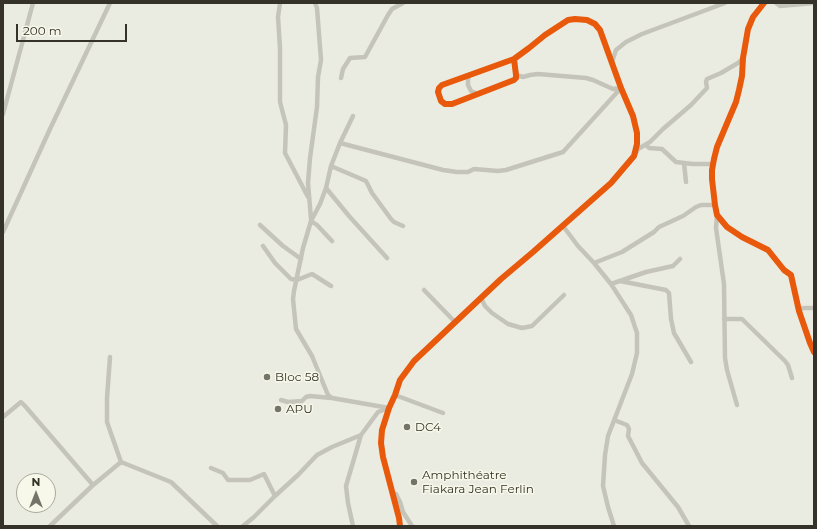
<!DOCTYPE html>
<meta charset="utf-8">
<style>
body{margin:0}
#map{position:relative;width:817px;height:529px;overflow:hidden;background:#ebece1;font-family:Montserrat,sans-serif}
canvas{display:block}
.frame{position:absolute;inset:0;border:4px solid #353329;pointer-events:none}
.north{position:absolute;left:16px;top:473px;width:40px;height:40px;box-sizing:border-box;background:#f7f8e9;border:1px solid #a9a99c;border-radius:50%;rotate:0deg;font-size:11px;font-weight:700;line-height:16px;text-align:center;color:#353329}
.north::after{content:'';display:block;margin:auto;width:14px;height:18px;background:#757469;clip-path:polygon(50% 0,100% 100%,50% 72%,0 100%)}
.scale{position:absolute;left:16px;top:24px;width:111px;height:18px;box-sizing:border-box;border:2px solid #353329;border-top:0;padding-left:5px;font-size:12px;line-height:14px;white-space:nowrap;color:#353329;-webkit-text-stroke:3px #f7f8e9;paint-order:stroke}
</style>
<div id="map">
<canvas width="817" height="529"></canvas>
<div class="frame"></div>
<div class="north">N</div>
<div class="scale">200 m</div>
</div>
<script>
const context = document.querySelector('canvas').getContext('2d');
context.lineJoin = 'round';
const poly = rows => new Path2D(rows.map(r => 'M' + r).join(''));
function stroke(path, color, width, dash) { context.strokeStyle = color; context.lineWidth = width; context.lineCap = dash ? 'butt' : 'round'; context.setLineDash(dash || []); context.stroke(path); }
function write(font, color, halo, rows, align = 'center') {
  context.font = font + ' Montserrat,sans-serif'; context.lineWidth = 3; context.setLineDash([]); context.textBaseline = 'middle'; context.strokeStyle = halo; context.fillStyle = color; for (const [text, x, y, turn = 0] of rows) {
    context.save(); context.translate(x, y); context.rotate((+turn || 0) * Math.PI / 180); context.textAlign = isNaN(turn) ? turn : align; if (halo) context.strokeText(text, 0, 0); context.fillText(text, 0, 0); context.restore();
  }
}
stroke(poly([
 [280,3,278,17,280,48,280,102,286,125,285,153,308,197],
 [764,3,753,17,748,29,743,58,742,76,739,90,736,102,717,147,714,159,712,170,712,179,715,205,717,215,727,227,742,237,768,250,784,270,791,275,799,311,810,343,814,352],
 [776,3,780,6,814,3],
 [612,62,616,50,626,42,642,34,725,3],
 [469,75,468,80,468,85,471,91,478,94],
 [516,75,523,77,530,75,538,74,586,78,593,80,613,89,621,88],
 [341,78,343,69,350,58,365,57,388,15,392,9,403,3],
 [3,114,33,3],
 [353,116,340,143,443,170,457,172,468,172,474,169,498,171,506,170,563,152,621,88],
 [340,143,331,166,326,188,320,204,311,221,303,248,294,291,293,299,296,329,312,356,328,395,332,398,389,408],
 [646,145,649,148,662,149,676,162,693,164,713,164],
 [636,153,638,149,650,142,663,129,691,105,707,88,706,82,707,79,721,73,738,63,743,58],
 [684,163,686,182],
 [331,166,366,181,372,193,391,219,394,222,403,226],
 [326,188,349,216,387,258],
 [717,215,716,228,724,284,725,358,727,370,737,405],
 [311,219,308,183,310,158,317,107,318,77,321,60,317,8,315,3],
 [311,221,317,225,332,241],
 [260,225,283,246,301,259],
 [563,226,578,246,594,263,611,284,631,315,637,333,637,353,632,374,608,436,605,455,603,486,608,507,614,526],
 [3,232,50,129,110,3],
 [263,246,275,263,291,279,297,280,312,274,331,286],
 [594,263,622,252,654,232,659,227,683,216,696,207,701,205,715,205],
 [620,281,666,290,669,293,671,319,674,333,691,362],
 [611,284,646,272,673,266,680,259],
 [424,290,455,322],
 [481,298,485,306,492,313,508,324,522,328,532,326,564,295],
 [799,311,803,308,814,308],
 [724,319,742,319,785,361,788,365,792,378],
 [395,395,443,413],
 [281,400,288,402,302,401,306,397,310,396,331,398],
 [3,417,21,402,25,406,93,485],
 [614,420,627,425,629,429,628,436,642,463,678,507,689,526],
 [121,462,171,482,217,526],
 [211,468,223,473,228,480,250,480,264,474,275,496],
 [396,494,400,502,403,512,412,526],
 [50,526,92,486,121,462,107,422,107,398,110,357],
 [243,526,254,517,275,496,298,475,317,455,332,447,361,435,378,412,389,408],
 [353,526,348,503,346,486,361,435],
 [400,526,399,518,383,457,381,443,382,430,389,408,395,395,400,380,414,361,501,279,533,252,611,183,634,156,637,144,637,133,633,116,621,88,600,30,595,24,587,20,575,19,568,20,545,35,529,48,514,59,442,85,439,88,438,92,441,101,445,104,452,104,514,80,516,78,516,75,514,59]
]), '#c5c4ba', 4.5);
stroke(poly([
 [764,3,753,17,748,29,743,58,742,76,739,90,736,102,717,147,714,159,712,170,712,179,715,205,717,215,727,227,742,237,768,250,784,270,791,275,799,311,810,343,814,352],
 [400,526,399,518,383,457,381,443,382,430,389,408,395,395,400,380,414,361,501,279,533,252,611,183,634,156,637,144,637,133,633,116,621,88,600,30,595,24,587,20,575,19,568,20,545,35,529,48,514,59,442,85,439,88,438,92,441,101,445,104,452,104,514,80,516,78,516,75,514,59]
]), '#e8590c', 6);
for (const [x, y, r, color] of [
 [267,377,4,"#757469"],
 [278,409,4,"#757469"],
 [407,427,4,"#757469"],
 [414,482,4,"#757469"]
]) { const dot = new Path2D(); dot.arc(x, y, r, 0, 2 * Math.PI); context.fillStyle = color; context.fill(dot); stroke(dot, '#f7f8e9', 1.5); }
write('12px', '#353329', '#f7f8e9', [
 ["Bloc 58",275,377],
 ["APU",286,409],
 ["DC4",415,427],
 ["Amphithéatre",422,475],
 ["Fiakara Jean Ferlin",422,489]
], 'left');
</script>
